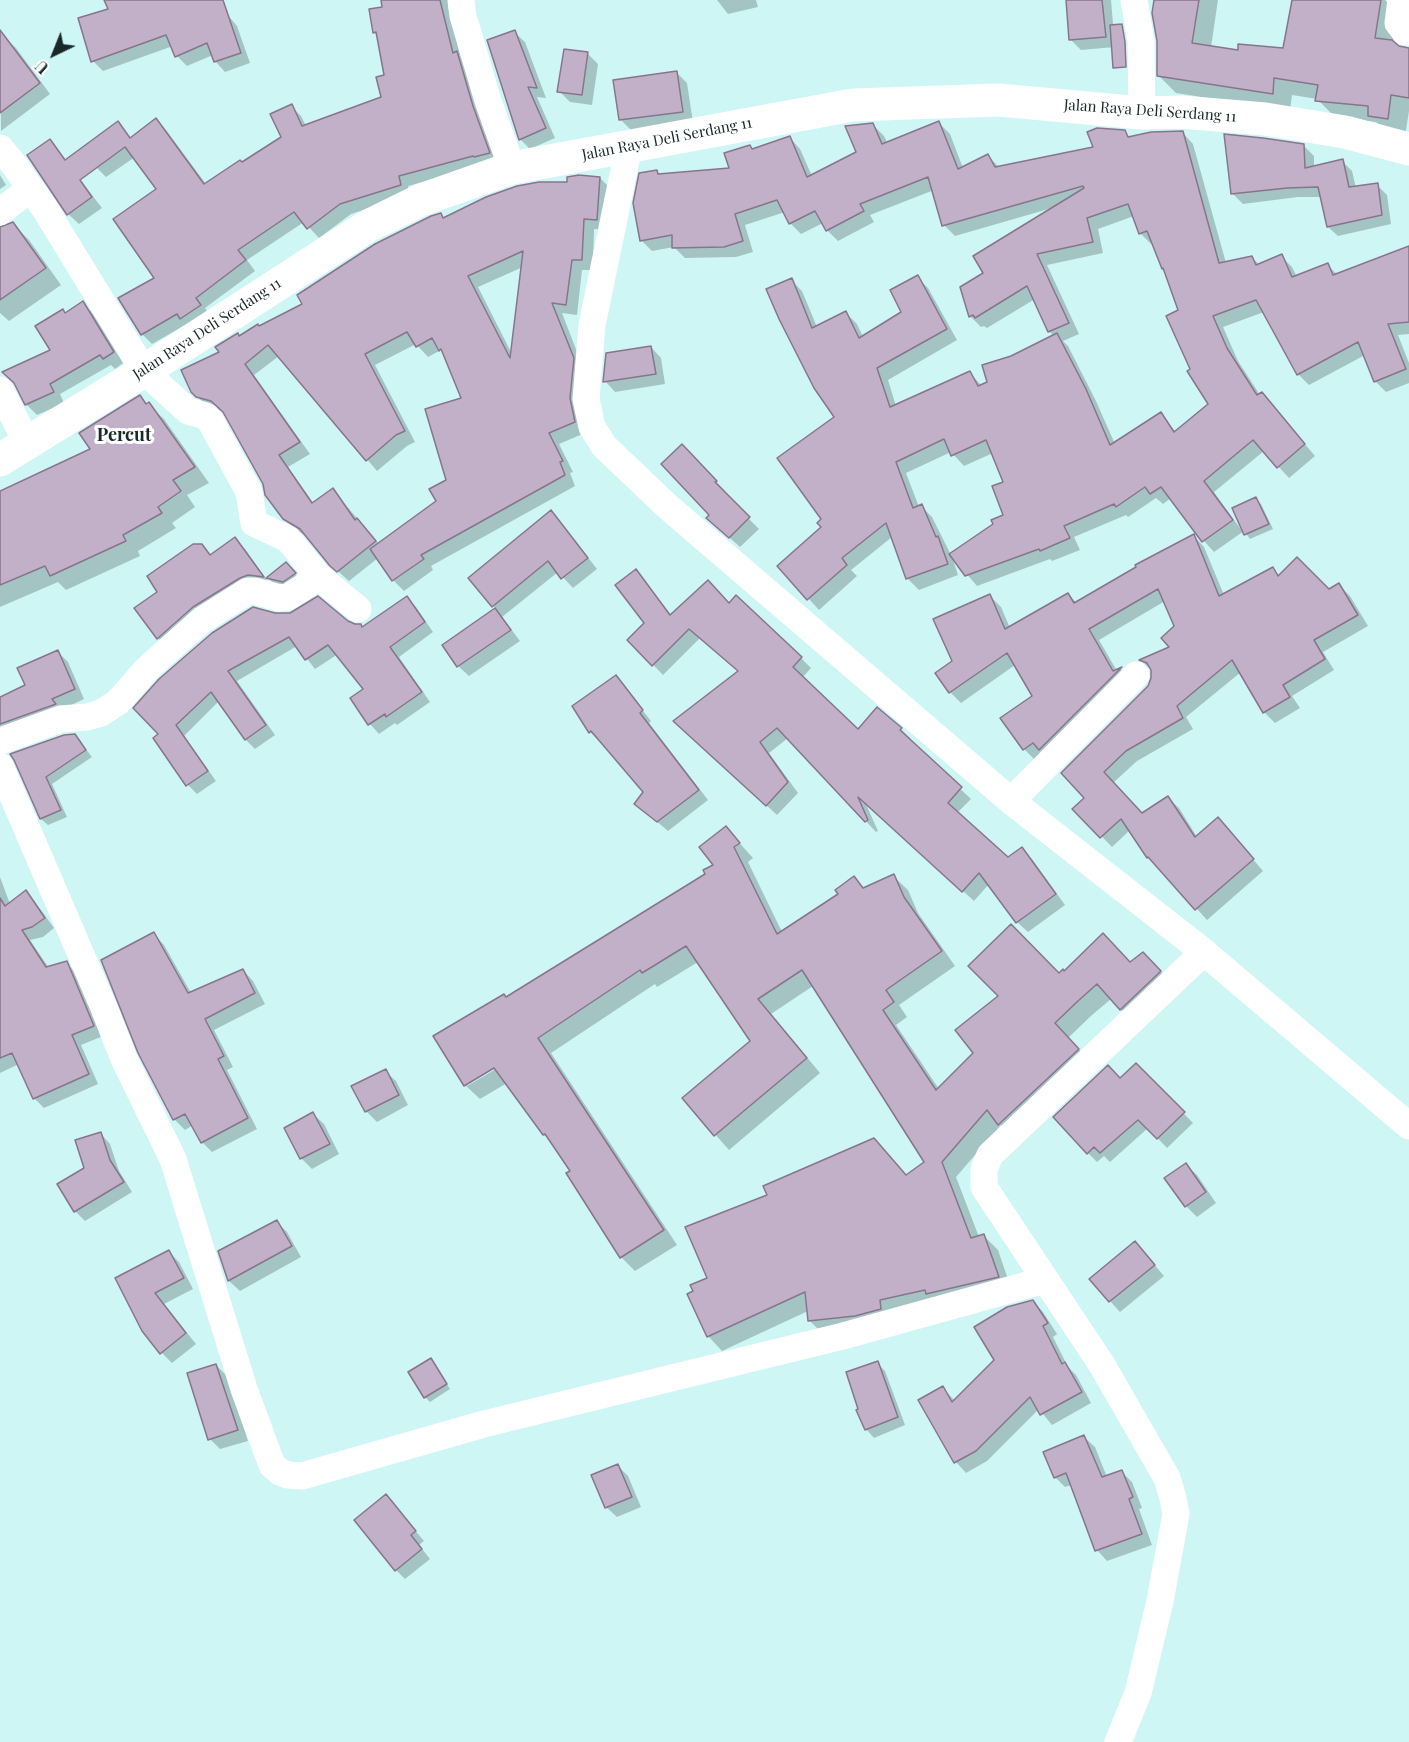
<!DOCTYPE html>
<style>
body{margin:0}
#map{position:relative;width:1409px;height:1742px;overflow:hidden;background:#cef6f5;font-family:"Playfair Display",serif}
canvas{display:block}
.north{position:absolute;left:24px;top:24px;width:60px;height:60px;-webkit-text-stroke:4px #fff;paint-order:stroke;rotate:223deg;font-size:16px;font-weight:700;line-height:24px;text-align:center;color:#192828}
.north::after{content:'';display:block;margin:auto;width:21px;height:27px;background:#192828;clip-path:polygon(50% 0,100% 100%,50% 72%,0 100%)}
</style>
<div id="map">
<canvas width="1409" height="1742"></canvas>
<div class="north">U</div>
</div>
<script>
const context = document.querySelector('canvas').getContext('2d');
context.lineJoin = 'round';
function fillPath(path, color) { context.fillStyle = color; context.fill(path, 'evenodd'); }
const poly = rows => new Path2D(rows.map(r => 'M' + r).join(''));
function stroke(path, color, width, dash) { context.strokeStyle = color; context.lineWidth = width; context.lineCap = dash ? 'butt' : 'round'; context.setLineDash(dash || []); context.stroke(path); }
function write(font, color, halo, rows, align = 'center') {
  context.font = font + ' "Playfair Display",serif'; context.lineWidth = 6; context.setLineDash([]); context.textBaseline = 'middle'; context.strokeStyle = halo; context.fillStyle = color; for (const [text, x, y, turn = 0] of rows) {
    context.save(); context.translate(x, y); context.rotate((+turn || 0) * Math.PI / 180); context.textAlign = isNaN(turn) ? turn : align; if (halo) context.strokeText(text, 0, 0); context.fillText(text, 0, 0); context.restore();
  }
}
fillPath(poly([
 [106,0,215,0,237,26,250,63,225,72,215,61,213,55,187,66,177,56,173,46,103,71,93,61,110,10],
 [382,0,459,0,456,4,448,6,461,58,499,163,484,165,408,186,410,195,351,214,319,238,304,222,247,260,255,271,205,308,210,316,187,324,152,344,142,334,156,279,158,190,135,157,106,177,96,167,118,123,132,139,156,120,166,130,206,184,283,138,291,106,301,116,306,126,383,98,386,76,379,36,374,32,384,8],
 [717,0,756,0,758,7,728,14],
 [1067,0,1111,0,1115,47,1081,50,1071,40],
 [1155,0,1218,0,1211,47,1239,52,1284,50,1293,0,1385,0,1398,14,1393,44,1397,47,1409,48,1409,111,1405,136,1387,133,1376,122,1335,117,1317,99,1292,95,1290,111,1176,93,1159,76],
 [514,32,525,42,546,98,537,97,555,138,530,149,520,139],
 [0,33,16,48,50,94,1,131],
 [588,54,598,64,592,105,570,102,559,91],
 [677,73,687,83,693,122,631,130,621,120],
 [939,123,950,134,963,168,988,156,999,167,1095,148,1124,132,1131,138,1182,132,1193,144,1226,263,1252,258,1260,265,1281,256,1292,267,1297,277,1327,265,1338,275,1409,248,1409,334,1398,335,1409,363,1409,383,1386,392,1375,381,1365,355,1309,385,1298,374,1264,312,1223,327,1238,361,1260,395,1272,405,1315,456,1289,478,1264,451,1214,492,1242,531,1256,499,1261,504,1273,529,1250,539,1244,531,1214,552,1204,541,1171,498,1163,504,1156,498,1128,517,1126,515,1074,537,1080,550,1052,561,1050,559,977,586,952,557,958,575,919,590,908,579,892,537,851,570,857,576,819,610,779,566,823,528,836,417,791,280,802,291,817,327,846,313,857,324,863,337,903,313,917,277,928,288,957,340,888,380,896,406,970,373,982,386,989,383,1011,357,1054,336,1049,331,1035,299,987,328,984,326,981,327,970,316,962,288,985,273,1052,208,955,236,944,225,934,190,870,215,874,222,838,241,827,230,823,223,801,234,790,223,785,212,745,225,753,252,736,257,685,258,674,247,652,251,641,240,657,172,660,175,731,169,750,146,753,150,789,137,800,149,812,176,858,152,873,125,884,136,888,144],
 [1134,216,1140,233,1151,244,1153,243,1180,311,1192,370,1210,404,1176,432,1160,414,1115,444,1096,401,1068,346,1063,341,1079,334,1047,265,1103,253,1098,229],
 [951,452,964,466,993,453,1005,483,1005,516,951,555,932,517,921,506,919,507,906,473],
 [1304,146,1314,156,1314,167,1342,161,1352,171,1356,188,1377,185,1387,195,1391,224,1338,236,1328,227,1321,197,1298,197,1243,204,1233,194],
 [72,171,82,182,102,208,79,224,68,214],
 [0,175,6,185,0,189],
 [600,178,611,189,607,230,594,229,593,270,582,270,577,315,562,313,584,370,585,433,559,444,573,472,570,473,575,486,431,566,433,570,404,591,393,580,378,558,349,581,331,565,308,537,296,530,284,518,223,411,208,407,192,392,221,353,240,337,304,305,441,215,445,219,568,183],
 [523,267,512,354,478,287],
 [416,344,428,357,441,350,445,355,464,399,448,481,438,502,379,544,333,490,314,504,288,467,310,454,254,375,279,356,377,471,407,446,415,442,375,365],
 [13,224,29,240,61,285,9,321,0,313,0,228],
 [83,303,93,314,123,363,115,369,111,365,60,394,64,403,37,415,26,404,66,315],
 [651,347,661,358,665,384,615,392,605,381],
 [140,397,164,419,209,483,187,495,195,507,172,523,176,528,138,551,140,556,66,590,58,582,0,607,0,514,92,450],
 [693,457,726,492,724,494,759,529,740,547,708,518,711,515],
 [551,512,561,523,597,569,573,588,558,572,502,617,520,641,469,676,458,666,444,645,496,609,471,578],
 [1194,536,1204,547,1224,595,1273,568,1280,576,1329,591,1339,585,1350,596,1368,626,1323,652,1334,670,1292,696,1300,708,1275,723,1264,712,1241,672,1186,717,1193,729,1137,761,1113,783,1142,814,1168,798,1179,808,1197,837,1228,830,1263,871,1207,920,1159,867,1130,830,1112,847,1075,809,1086,798,1153,679,1151,670,1141,660,1171,647,1175,626,1165,601,1099,640,1117,671,1121,669,1131,679,1035,760,1024,749,1002,718,1034,697,1015,665,961,703,950,692,954,662,990,596,1001,607,1010,628,1068,594,1077,603],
 [235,539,245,549,271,586,167,648,158,638,159,592,201,546,212,556],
 [291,568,299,579,288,586,272,582,268,578],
 [636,571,672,616,730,605,801,658,811,668,802,678,858,731,901,729,911,739,910,741,971,799,957,813,1008,859,1021,849,1032,859,1065,905,1028,932,1017,922,989,884,974,901,865,802,878,831,876,832,788,738,769,753,798,793,777,815,686,731,739,672,700,638,663,675,629,640,646,623],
 [407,598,416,607,433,632,399,657,430,702,397,725,395,723,379,734,370,724,352,698,365,689,338,654,315,669,297,646,237,681,275,735,255,749,246,740,219,701,184,736,216,781,197,794,188,785,155,738,275,615,347,622,363,628],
 [58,652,68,662,84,699,0,739,0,698,27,686],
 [616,677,651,721,649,723,708,800,668,831,636,804,645,792,601,741,599,741,590,732],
 [75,735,92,757,52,784,67,817,48,825,41,819,16,759],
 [726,828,753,858,748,862,782,932,840,894,854,878,865,889,893,876,908,890,918,913,955,966,899,1005,907,1017,896,1025,939,1089,1059,975,1130,963,1158,968,1174,987,1135,1024,1111,999,1092,1015,1068,1038,1093,1064,1014,1138,1001,1125,956,1177,979,1237,984,1236,998,1250,1012,1291,824,1335,810,1321,808,1311,722,1351,708,1336,709,1278,769,1195,874,1139,907,1176,926,1162,813,986,771,1014,820,1073,729,1150,684,1099,752,1042,698,962,657,987,655,984,551,1053,677,1245,635,1271,621,1257,572,1171,552,1142,507,1083,480,1099,465,1085,506,999,707,874,715,866],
 [499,1063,501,1066,467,1086,467,1082],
 [0,877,10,904,25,892,35,902,54,928,43,937,30,940,49,968,66,963,76,973,103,1036,81,1045,98,1084,44,1108,34,1098,19,1064,0,1073],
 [154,934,164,945,191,993,243,970,253,981,265,1004,214,1030,233,1067,227,1070,257,1129,212,1152,202,1142,193,1125,185,1130,174,1119],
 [1136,1065,1193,1123,1167,1148,1148,1128,1110,1162,1104,1156,1097,1162,1088,1153,1121,1080],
 [385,1071,396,1081,408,1105,377,1122,366,1111,354,1087],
 [313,1114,324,1124,339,1154,312,1169,301,1158],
 [101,1134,110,1144,119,1171,132,1192,85,1221,75,1211,59,1185,85,1169],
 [1186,1165,1197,1175,1216,1203,1197,1217,1186,1206],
 [276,1221,287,1232,301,1257,240,1291,229,1281,220,1252],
 [169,1252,179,1262,193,1289,164,1304,196,1344,172,1363,162,1353,117,1279],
 [1145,1254,1164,1276,1120,1312,1110,1301],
 [1033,1301,1043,1312,1057,1334,1053,1337,1068,1367,1076,1375,1091,1403,1052,1425,1039,1409,987,1461,966,1473,956,1462,920,1400,943,1388,955,1401,996,1360],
 [431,1360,450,1389,430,1402,425,1397],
 [877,1363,885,1371,905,1425,874,1438,866,1429],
 [216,1365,227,1376,248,1441,220,1449,210,1439],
 [1084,1437,1095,1447,1107,1477,1122,1472,1132,1482,1142,1508,1139,1509,1152,1545,1107,1561,1097,1550,1072,1485,1065,1487,1055,1477],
 [618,1466,628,1476,641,1507,617,1517,606,1507],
 [386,1496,424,1541,419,1545,430,1559,405,1579,396,1570]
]), '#0003');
const building = poly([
 [104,0,223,0,241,53,214,62,207,43,175,57,166,35,91,62,78,18,108,9,104,0],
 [381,0,440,0,453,53,457,51,473,106,490,153,474,157,473,156,399,176,401,185,340,204,307,229,294,212,238,250,246,260,196,298,201,305,180,319,177,314,141,335,118,298,154,278,113,219,156,189,125,147,80,180,92,197,67,215,27,155,50,139,65,160,118,121,130,138,156,118,204,184,240,160,242,162,281,137,270,114,292,104,302,126,381,97,376,77,384,75,376,32,373,33,369,9,382,7,381,0],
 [1066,0,1102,0,1106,37,1069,40,1066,0],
 [1154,0,1199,0,1192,43,1238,50,1238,44,1283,48,1292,0,1381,0,1375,38,1392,40,1399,46,1409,48,1409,98,1391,95,1388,119,1368,116,1368,106,1315,101,1318,85,1274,78,1273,94,1157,76,1157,41,1152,13,1154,0],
 [1122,24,1125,42,1126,67,1113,68,1110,25,1122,24],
 [0,30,40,83,0,113,0,30],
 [515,30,537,88,528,87,546,128,519,140,487,40,515,30],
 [564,49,588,52,582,95,557,92,564,49],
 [677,71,683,112,619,120,613,80,677,71],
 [939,121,958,169,988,154,995,167,1093,147,1087,132,1097,128,1125,130,1128,137,1151,132,1183,131,1219,263,1252,256,1256,265,1282,254,1292,277,1328,263,1333,275,1409,246,1409,322,1388,324,1406,369,1374,382,1358,342,1297,375,1256,300,1213,316,1227,348,1257,395,1262,392,1305,444,1277,468,1253,440,1204,481,1233,520,1202,542,1161,487,1150,494,1145,487,1116,507,1114,504,1064,526,1070,538,1040,551,1039,549,965,576,949,554,993,524,991,520,1003,515,992,486,1003,482,986,440,951,456,944,439,896,462,913,508,922,504,936,537,938,536,948,564,906,579,886,523,842,558,847,565,807,600,777,566,821,527,817,523,821,519,777,458,834,417,814,388,779,319,766,289,792,278,812,328,846,311,859,338,901,312,890,290,918,275,947,329,877,368,890,407,970,371,978,386,987,382,982,365,1011,356,1057,333,1086,389,1110,445,1161,412,1174,432,1208,404,1187,371,1190,369,1166,316,1178,310,1163,268,1162,269,1147,231,1139,234,1128,204,1087,218,1093,242,1037,254,1069,323,1048,332,1027,286,975,318,973,315,969,317,960,287,983,273,973,256,1084,188,1083,186,942,226,928,177,860,204,864,211,826,231,815,211,789,224,777,200,735,214,743,241,724,247,672,248,672,235,640,241,633,203,639,173,657,170,658,174,729,168,724,153,750,145,752,149,790,136,807,177,856,152,845,126,873,123,882,144,939,121],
 [1224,134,1263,138,1304,144,1305,168,1343,159,1349,187,1378,183,1382,215,1327,227,1318,187,1287,188,1231,194,1224,134],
 [579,175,600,177,597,220,584,219,582,260,572,260,566,305,552,303,574,358,570,398,575,422,549,433,563,461,560,462,565,475,421,555,424,559,392,581,370,549,436,501,429,489,446,480,425,409,461,398,441,349,439,351,432,338,416,347,407,332,365,354,405,431,396,435,366,461,268,345,245,364,300,442,279,455,312,503,333,488,355,520,357,518,376,541,337,572,330,566,300,529,283,519,265,495,263,484,223,412,211,401,196,397,191,392,181,370,219,352,215,347,233,336,238,333,239,336,258,324,259,326,302,304,297,295,375,244,431,216,441,213,443,218,486,197,517,186,539,182,567,182,567,177,579,175],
 [523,251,510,358,468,276,523,251],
 [13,222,46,268,0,300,0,227,13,222],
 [83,301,114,352,103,359,100,355,50,384,54,392,25,405,14,383,2,372,50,350,35,326,63,309,65,313,83,301],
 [651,346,656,374,603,382,606,353,651,346],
 [140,395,146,404,149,402,195,467,173,480,181,491,158,507,162,513,123,535,126,541,50,576,45,566,0,585,0,491,90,449,79,433,140,395],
 [682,444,717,481,715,482,750,517,729,538,706,518,709,515,661,464,682,444],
 [1256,497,1269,524,1244,535,1232,508,1256,497],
 [551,510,588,558,561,579,548,561,492,607,468,578,551,510],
 [1194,534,1219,596,1273,567,1278,576,1297,557,1329,589,1339,583,1358,615,1314,640,1325,659,1283,685,1290,697,1263,713,1232,660,1177,706,1183,718,1126,751,1104,772,1142,813,1168,796,1195,837,1218,817,1254,859,1195,910,1148,857,1147,858,1121,819,1100,838,1072,809,1084,798,1061,773,1148,686,1151,678,1151,670,1147,663,1139,660,1169,647,1161,638,1174,626,1158,589,1089,629,1113,671,1122,667,1039,750,1033,743,1023,750,1000,718,1032,696,1007,653,949,693,935,673,952,661,933,619,990,594,1005,629,1068,593,1074,603,1136,567,1135,565,1194,534],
 [235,537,264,577,248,575,240,578,193,607,157,639,134,608,157,592,147,576,193,544,202,544,210,555,235,537],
 [286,562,296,573,283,582,266,578,286,562],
 [636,569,670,615,708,580,729,603,736,595,802,657,793,667,858,729,877,707,902,728,900,730,962,787,948,803,1008,857,1022,847,1056,894,1016,923,979,873,962,892,858,797,868,820,865,822,777,728,760,742,788,782,766,806,673,721,738,671,689,629,652,666,627,640,644,623,615,585,636,569],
 [318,596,348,621,355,624,361,624,362,627,407,596,425,622,390,647,422,692,386,717,385,714,368,725,350,698,363,689,328,645,305,660,289,637,228,671,266,725,245,740,211,692,176,725,208,771,186,786,153,738,158,734,133,708,159,679,212,633,253,607,275,613,290,613,318,596],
 [495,608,511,630,457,667,442,645,495,608],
 [58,650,75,689,52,699,56,704,0,724,0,697,25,685,17,668,58,650],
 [616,675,643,710,640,713,699,790,657,822,634,804,643,792,591,731,589,733,572,706,616,675],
 [75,734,86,750,46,777,61,810,40,819,14,760,10,754,64,735,75,734],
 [726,826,740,843,734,847,777,934,838,894,835,890,854,876,863,888,894,874,904,897,942,951,886,990,894,1002,883,1010,936,1090,973,1053,955,1030,998,996,968,966,1011,924,1059,973,1063,969,1064,971,1103,933,1130,962,1143,952,1161,971,1120,1010,1097,984,1078,1001,1055,1023,1079,1049,998,1125,987,1110,942,1162,971,1238,984,1234,999,1277,926,1294,925,1290,880,1300,881,1309,855,1316,808,1321,805,1292,707,1337,687,1294,693,1291,690,1285,707,1278,685,1227,767,1195,763,1186,874,1138,906,1175,924,1162,802,970,758,999,807,1058,714,1136,682,1098,750,1041,686,946,642,973,640,970,538,1038,664,1230,620,1258,566,1173,570,1171,545,1134,543,1135,494,1068,464,1086,433,1036,504,994,506,997,705,874,703,870,713,865,699,847,726,826],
 [26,890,45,918,32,927,22,930,46,967,67,961,94,1026,72,1035,89,1074,33,1099,12,1053,0,1058,0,898,5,906,26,890],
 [154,932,188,993,243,969,255,993,205,1019,224,1056,218,1059,248,1118,201,1143,185,1114,173,1120,138,1053,101,960,154,932],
 [1136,1063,1185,1112,1157,1139,1138,1120,1100,1153,1094,1147,1087,1154,1053,1117,1108,1065,1120,1078,1136,1063],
 [386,1069,399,1095,365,1112,351,1086,386,1069],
 [313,1112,330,1144,300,1159,284,1128,313,1112],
 [101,1132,110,1160,124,1182,74,1212,57,1184,84,1168,75,1140,101,1132],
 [1186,1163,1206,1192,1185,1207,1164,1178,1186,1163],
 [277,1220,292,1246,228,1281,218,1251,277,1220],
 [1135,1241,1155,1265,1109,1302,1089,1279,1135,1241],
 [169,1250,184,1278,155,1293,186,1333,160,1354,142,1331,115,1278,169,1250],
 [1033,1300,1048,1323,1043,1326,1062,1364,1065,1362,1082,1392,1040,1415,1030,1397,976,1451,954,1463,918,1400,943,1386,952,1402,994,1360,974,1327,1007,1307,1033,1300],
 [431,1358,447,1384,424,1398,408,1372,431,1358],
 [878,1361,898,1417,865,1430,856,1410,858,1409,846,1372,878,1361],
 [216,1364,238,1430,208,1440,187,1373,216,1364],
 [1084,1435,1102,1477,1122,1470,1133,1497,1129,1499,1142,1534,1095,1551,1066,1473,1054,1478,1043,1452,1084,1435],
 [618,1464,632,1497,605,1508,591,1475,618,1464],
 [386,1494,416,1531,411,1535,422,1549,395,1571,354,1520,386,1494]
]);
fillPath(building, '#c2afc8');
stroke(building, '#87758d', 1.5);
stroke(poly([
 [461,0,463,16,488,101,512,168],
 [1134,0,1141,41,1142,113],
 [1401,0,1398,23,1405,32,1409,32],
 [629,146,592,325,586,399,592,427,604,446,667,506,1011,801,1204,952,1409,1126],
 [0,148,15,166,45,209,144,371,188,411,206,416,211,422,249,492,254,523,288,539,319,577,358,609],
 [0,212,30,189],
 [0,390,27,443],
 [0,741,61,719,87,717,101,713,118,702,148,668,202,620,248,591,255,591,279,598,288,597,319,577],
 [0,766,104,1008,124,1059,173,1159,244,1389,272,1465,280,1472,288,1475,302,1476,484,1424,843,1336,1045,1280],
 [1011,801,1136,675],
 [1118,1742,1138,1693,1160,1601,1176,1514,1173,1498,1167,1478,1102,1365,984,1187,984,1169,990,1155,1204,952]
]), '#fff', 27);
stroke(poly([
 [0,460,144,371,368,226,421,200,512,168,853,105,999,100,1142,113,1181,112,1265,119,1345,132,1409,149]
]), '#fff', 33);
write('15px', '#192828', '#fff', [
 ["Jalan Raya Deli Serdang 11",1150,111,4],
 ["Jalan Raya Deli Serdang 11",667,139,-11],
 ["Jalan Raya Deli Serdang 11",207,329,-33]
]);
write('bold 18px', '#192828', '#fff', [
 ["Percut",124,435]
]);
</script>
